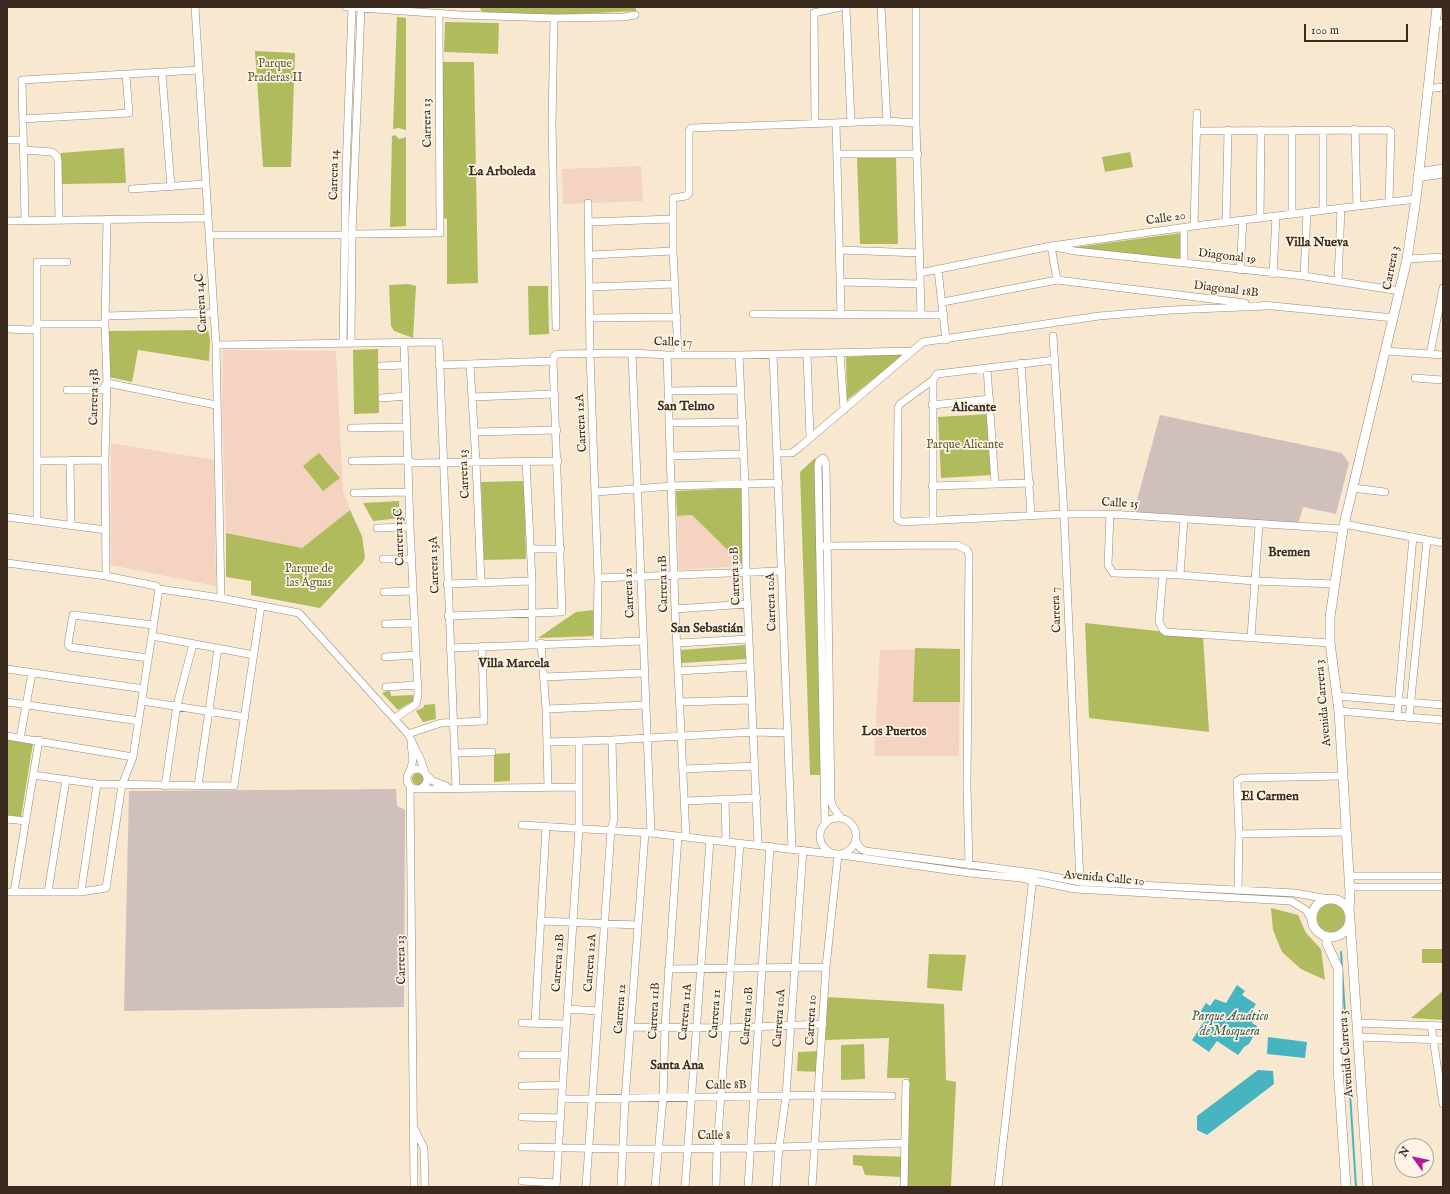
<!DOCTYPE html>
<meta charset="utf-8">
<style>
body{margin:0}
#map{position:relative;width:1450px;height:1194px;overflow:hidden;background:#f8e8d0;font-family:"IM FELL English",serif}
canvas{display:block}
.frame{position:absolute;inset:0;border:8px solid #3b2a1e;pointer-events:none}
.north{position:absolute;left:1394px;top:1138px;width:40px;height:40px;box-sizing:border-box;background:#fcf5e5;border:1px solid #afa495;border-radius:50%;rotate:303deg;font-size:11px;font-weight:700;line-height:16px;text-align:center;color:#3b2a1e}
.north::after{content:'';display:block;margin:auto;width:14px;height:18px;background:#b5179e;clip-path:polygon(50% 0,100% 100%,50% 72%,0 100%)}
.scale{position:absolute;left:1304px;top:24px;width:104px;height:18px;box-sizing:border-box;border:2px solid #3b2a1e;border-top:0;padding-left:5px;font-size:12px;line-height:14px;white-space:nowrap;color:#3b2a1e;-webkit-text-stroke:3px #fcf5e5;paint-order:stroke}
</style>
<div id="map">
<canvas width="1450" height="1194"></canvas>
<div class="frame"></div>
<div class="north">N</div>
<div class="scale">100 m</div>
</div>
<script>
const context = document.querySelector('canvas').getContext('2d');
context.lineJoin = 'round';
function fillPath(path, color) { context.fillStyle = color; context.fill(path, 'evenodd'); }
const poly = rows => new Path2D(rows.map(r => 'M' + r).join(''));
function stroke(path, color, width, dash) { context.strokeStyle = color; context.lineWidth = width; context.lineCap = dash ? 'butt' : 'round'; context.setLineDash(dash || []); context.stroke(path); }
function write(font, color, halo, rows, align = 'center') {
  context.font = font + ' "IM FELL English",serif'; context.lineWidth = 3.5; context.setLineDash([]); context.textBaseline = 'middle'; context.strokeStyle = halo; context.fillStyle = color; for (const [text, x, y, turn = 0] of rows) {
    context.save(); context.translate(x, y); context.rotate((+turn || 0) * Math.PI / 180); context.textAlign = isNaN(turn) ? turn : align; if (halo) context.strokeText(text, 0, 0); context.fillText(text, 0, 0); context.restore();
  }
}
fillPath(poly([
 [641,166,643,201,563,204,562,169],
 [223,350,336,351,343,491,350,510,302,548,226,533,222,406],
 [111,443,214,460,216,586,111,565],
 [692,515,744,566,679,570,677,516],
 [960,649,959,756,874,756,880,650]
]), '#f4d3c0');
fillPath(poly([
 [1160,415,1342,453,1349,463,1336,514,1303,507,1298,525,1133,515],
 [396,789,397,806,405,810,404,1007,124,1011,129,791]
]), '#d0c0bc');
fillPath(poly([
 [480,7,636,7,636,11,555,15,484,12,481,11],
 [397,17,406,18,406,130,399,128,393,129],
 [445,22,499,23,498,54,444,52],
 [255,51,295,53,291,167,263,167],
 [442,62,474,62,478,283,447,284,447,219,444,218],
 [395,135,399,139,406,137,406,226,390,227,392,136],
 [124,148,126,183,61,184,61,153],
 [1130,152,1133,167,1105,172,1102,157],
 [857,158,896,158,898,244,860,244],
 [1181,233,1180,259,1077,248,1077,247],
 [409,284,416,286,413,338,394,331,391,326,389,285],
 [528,286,548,286,549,334,529,335],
 [208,330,210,339,209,361,138,350,132,382,109,377,109,331],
 [378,349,379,413,354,414,353,350],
 [905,354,847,400,846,357],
 [989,414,992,475,941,478,938,417],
 [319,453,340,478,323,491,303,466],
 [815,458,817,590,823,775,810,775,800,472],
 [524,481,526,559,484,560,481,482],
 [741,488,744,566,692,515,677,516,676,491],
 [399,501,400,518,373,521,363,503],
 [350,510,362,536,365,557,363,562,320,608,251,595,251,581,226,577,226,533,302,548],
 [593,610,594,636,538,638,576,612],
 [1085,623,1203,636,1209,732,1089,718],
 [745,645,746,659,681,663,681,650],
 [915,648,960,649,960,702,913,702],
 [390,690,391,696,413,695,413,701,398,710,382,693],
 [435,704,436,719,423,722,416,711,424,707,424,705],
 [7,739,33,743,21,817,7,815],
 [510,753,510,781,494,782,494,754],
 '412 779a6 6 0 1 1 12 0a6 6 0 1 1-12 0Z',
 '1317 918a14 14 0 1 1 28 0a14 14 0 1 1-28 0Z',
 [1271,908,1298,915,1306,933,1321,949,1325,980,1301,969,1282,952,1273,930],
 [1422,949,1443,949,1443,963,1422,963],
 [929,954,966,955,962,991,927,988],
 [1443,991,1443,1020,1411,1018],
 [827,997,944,1004,946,1080,956,1082,951,1187,901,1187,900,1177,865,1175,862,1166,853,1165,853,1155,907,1157,909,1078,887,1078,889,1038,825,1040],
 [864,1044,865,1079,841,1080,841,1045],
 [821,1051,820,1072,797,1071,798,1052]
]), '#afbb5d');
fillPath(poly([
 [1237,985,1245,991,1242,995,1256,1004,1251,1012,1257,1015,1252,1023,1257,1026,1255,1033,1249,1044,1244,1047,1238,1055,1217,1041,1209,1052,1192,1040,1206,1019,1199,1014,1206,1003,1210,1006,1215,999,1226,1003],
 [1268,1037,1307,1042,1305,1058,1267,1054],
 [1258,1070,1273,1071,1274,1084,1207,1135,1197,1130,1197,1116]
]), '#47b5c1');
stroke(poly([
 [1341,952,1356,1187]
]), '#47b5c1', 2);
const minor = poly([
 [195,7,216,345,221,598],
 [346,7,461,15,554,18,624,17,635,15],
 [846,7,851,123],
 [881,7,887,121],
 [916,7,916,123,921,315],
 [554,18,552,123,556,327],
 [1435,24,1443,23],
 [162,73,171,187],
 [1427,89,1443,87],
 [23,119,129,113,126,75],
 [836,123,841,315],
 [815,124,814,13,840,7],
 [1355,129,1357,206],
 [1197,131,1388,130,1391,132,1389,202],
 [7,140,23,140],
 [23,150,52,152,57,156,58,161,59,220],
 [838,154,918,154],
 [1418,172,1443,168],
 [1417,178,1443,174],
 [132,189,205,184],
 [588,203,590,354,598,578,597,642],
 [1323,210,1323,130],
 [1292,214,1292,130],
 [1260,218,1261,130],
 [25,220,22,80,199,70],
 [7,221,207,218],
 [589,222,672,219],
 [1226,222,1228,130],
 [1194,226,1197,113],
 [352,234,440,233,439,14],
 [209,235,344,235],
 [1051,246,1057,280],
 [1055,247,1075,251,1304,276,1400,291],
 [839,250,920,253],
 [590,255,673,251],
 [1407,259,1443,257],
 [1184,263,1184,228],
 [938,270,946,340],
 [1240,270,1243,220],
 [920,273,1051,246,1194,226,1416,199],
 [1273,274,1276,216],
 [1304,276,1307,212],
 [1338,281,1341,208],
 [841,282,920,284],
 [591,287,674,284],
 [943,302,1057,280,1245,303],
 [1263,305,1394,318],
 [753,314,944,315],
 [105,316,214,313],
 [591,318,677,317],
 [7,329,32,330,38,324,105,324],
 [1053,336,1064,514,1080,882],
 [343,343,346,171,352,7],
 [351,343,352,234,361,8],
 [216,345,439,342,456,788],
 [1386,351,1443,355],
 [632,353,651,833],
 [840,353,844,410],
 [678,354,673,251,673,198,686,196,689,193,689,131,691,128,887,121,916,123],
 [773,354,792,848],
 [807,354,810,437],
 [1430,354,1443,288],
 [667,355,675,609,686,837],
 [739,355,745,485,746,573,758,844],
 [1055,360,937,374,933,380,900,404,898,408,897,519,902,522,1064,514,1110,514,1343,529],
 [1021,363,1031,516],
 [439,365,553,361],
 [470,365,476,462,481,582],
 [381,366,405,365],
 [987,368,995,484],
 [1415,378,1443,380],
 [933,380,933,521],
 [67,390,102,390,107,383,216,405],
 [668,391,741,390],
 [472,397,555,394],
 [382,398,406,396],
 [932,405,990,399],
 [669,423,743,422],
 [351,428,407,427],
 [474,432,557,430],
 [777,453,792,453,801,446,923,342,1099,316,1171,310,1267,306],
 [670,456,744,454],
 [70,460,71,526],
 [37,461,105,460],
 [352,461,408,460,413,463,419,463,558,461],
 [526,461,532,581,532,644],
 [932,486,1030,483],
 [1353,488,1385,492],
 [596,492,672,486,779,483],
 [354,493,409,492],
 [1110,514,1108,565,1113,573,1180,575,1254,581,1334,584],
 [7,517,106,530],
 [37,520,37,262,67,262],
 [1344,524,1443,543],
 [377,528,410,527],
 [823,546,957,545,967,550,969,555,967,785,969,865],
 [530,549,561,549],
 [383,559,412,559],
 [7,563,106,576,156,586,159,589,221,598,299,613,408,734,420,758,425,772],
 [1163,575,1159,621,1163,630,1166,632,1330,643],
 [1180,575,1184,519],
 [106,576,105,460,107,383,105,324,107,219],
 [598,578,782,571],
 [447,584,532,581],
 [384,592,413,591],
 [675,609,747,604],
 [448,616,562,612,553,361,554,356,558,354,632,353,667,355,739,355,912,351],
 [385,624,415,623],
 [152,636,254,655],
 [1251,637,1259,525],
 [541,643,546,709,548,787],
 [678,643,749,639],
 [450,648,643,641],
 [385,657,416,655],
 [148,658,70,647,68,644,73,615,153,625],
 [7,669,144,689],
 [678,671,749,667],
 [544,677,644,673],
 [386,687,418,685],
 [1337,696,1443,705],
 [142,701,245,717],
 [7,702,139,721],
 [680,702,751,700],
 [546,709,646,705],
 [1339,711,1443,720],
 [1397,717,1413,537],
 [395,718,416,704,418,695,410,527,404,343],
 [1409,718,1427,540],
 [408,734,441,723,484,721,482,646],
 [7,736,133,757],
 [20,738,32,673],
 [547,742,612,740,754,732,788,733],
 [455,753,492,752],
 '407 779a10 10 0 1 1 20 0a10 10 0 1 1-20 0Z',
 [684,769,755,766],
 [410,771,413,760,411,744],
 [33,775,97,784,234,786,261,606],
 [426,775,433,781,446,786],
 [165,786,177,705,193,644],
 [198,786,218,648],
 [410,786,414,1187],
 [418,789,579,787],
 [725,799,726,841],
 [685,801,757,798],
 '820 836a18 18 0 1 1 36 0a18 18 0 1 1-36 0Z',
 [7,819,26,821],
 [825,823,818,466,819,461,823,458,825,461,826,466,831,801,833,807,841,818],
 [522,825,651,833,831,854],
 [1239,834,1346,832],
 [856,841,860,848,865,851,1034,873,1080,882,1295,893,1328,899],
 [841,855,969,873,1021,878,1075,889,1291,901,1306,910,1312,920],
 [1349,876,1443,876],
 [1350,887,1443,887],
 [1238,890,1239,834,1237,781,1242,778,1342,776],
 [7,892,81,892,106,888,122,785,133,757,159,589],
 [14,892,39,740],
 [48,892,66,779],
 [81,892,97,784],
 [540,921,638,925],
 [668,969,826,967],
 [567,1009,598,1011],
 [522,1023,565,1024],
 [535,1023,546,826],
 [1357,1023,1443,1026],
 [1431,1025,1443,1104],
 [630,1027,726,1028,823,1024],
 [1357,1037,1443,1040],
 [522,1055,564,1055],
 [522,1086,563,1085],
 [562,1099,818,1095,892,1096],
 [522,1117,560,1118],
 [415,1130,424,1148,425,1187],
 [522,1147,624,1149,749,1148,905,1143],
 [522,1181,556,1183],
 [556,1187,579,828,579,741],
 [586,1187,611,830,614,819,612,740],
 [621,1187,625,1099,645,833],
 [655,1187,663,1098,665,1027,678,836],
 [685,1187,710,840],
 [716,1187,717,1148,740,843],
 [748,1187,770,846],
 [776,1187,779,1147,786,1096,803,850],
 [812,1187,826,967,838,855],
 [904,1187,906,1083],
 [998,1187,1033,877]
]);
const major = poly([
 '1312 918a19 19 0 1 1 38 0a19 19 0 1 1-38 0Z',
 [1349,912,1350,893,1339,711,1330,643,1330,617,1343,529,1407,259,1416,199,1437,7],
 [1350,920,1368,1187],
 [1327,937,1327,944,1338,968,1338,1067,1346,1187]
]);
stroke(minor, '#9a8977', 8);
stroke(major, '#9a8977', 10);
stroke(minor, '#fff', 7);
stroke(major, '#fff', 9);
write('12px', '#5e5631', '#fcf5e5', [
 ["Parque",275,65],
 ["Praderas II",275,79],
 ["Parque Alicante",965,446],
 ["Parque de",309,570],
 ["las Aguas",309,584]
]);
write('12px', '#3b2a1e', '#fcf5e5', [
 ["Carrera 13",428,123,-91],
 ["Carrera 14",335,175,-89],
 ["Calle 20",1166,219,-8],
 ["Diagonal 19",1227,257,7],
 ["Carrera 3",1392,268,-79],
 ["Diagonal 18B",1226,290,7],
 ["Carrera 14C",202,303,-94],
 ["Calle 17",673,343,1],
 ["Carrera 15B",95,397,-89],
 ["Carrera 12A",582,423,-93],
 ["Carrera 13",465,474,-93],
 ["Calle 15",1120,504,3],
 ["Carrera 13C",400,537,-92],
 ["Carrera 13A",435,565,-92],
 ["Carrera 10B",736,576,-92],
 ["Carrera 11B",664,584,-91],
 ["Carrera 12",630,593,-93],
 ["Carrera 10A",772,602,-92],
 ["Carrera 7",1057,610,-92],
 ["Avenida Carrera 3",1324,703,-95],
 ["Avenida Calle 10",1104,879,5],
 ["Carrera 13",402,960,-91],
 ["Carrera 12B",559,963,-86],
 ["Carrera 12A",591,963,-86],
 ["Carrera 12",621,1009,-86],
 ["Carrera 11B",655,1011,-87],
 ["Carrera 11A",686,1012,-85],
 ["Carrera 11",716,1014,-86],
 ["Carrera 10B",748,1016,-86],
 ["Carrera 10A",780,1018,-86],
 ["Carrera 10",812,1020,-87],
 ["Avenida Carrera 3",1347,1054,-94],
 ["Calle 8B",726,1086,-1],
 ["Calle 8",714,1137]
]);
write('bold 13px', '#3b2a1e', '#fcf5e5', [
 ["La Arboleda",502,172],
 ["Villa Nueva",1317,243],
 ["San Telmo",686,407],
 ["Alicante",974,408],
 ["Bremen",1289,553],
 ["San Sebastián",707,629],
 ["Villa Marcela",514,664],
 ["Los Puertos",894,732],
 ["El Carmen",1270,797],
 ["Santa Ana",677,1066]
]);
write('italic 13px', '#3f5b57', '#fcf5e5', [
 ["Parque Acuático",1230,1017],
 ["de Mosquera",1230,1032]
]);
</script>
